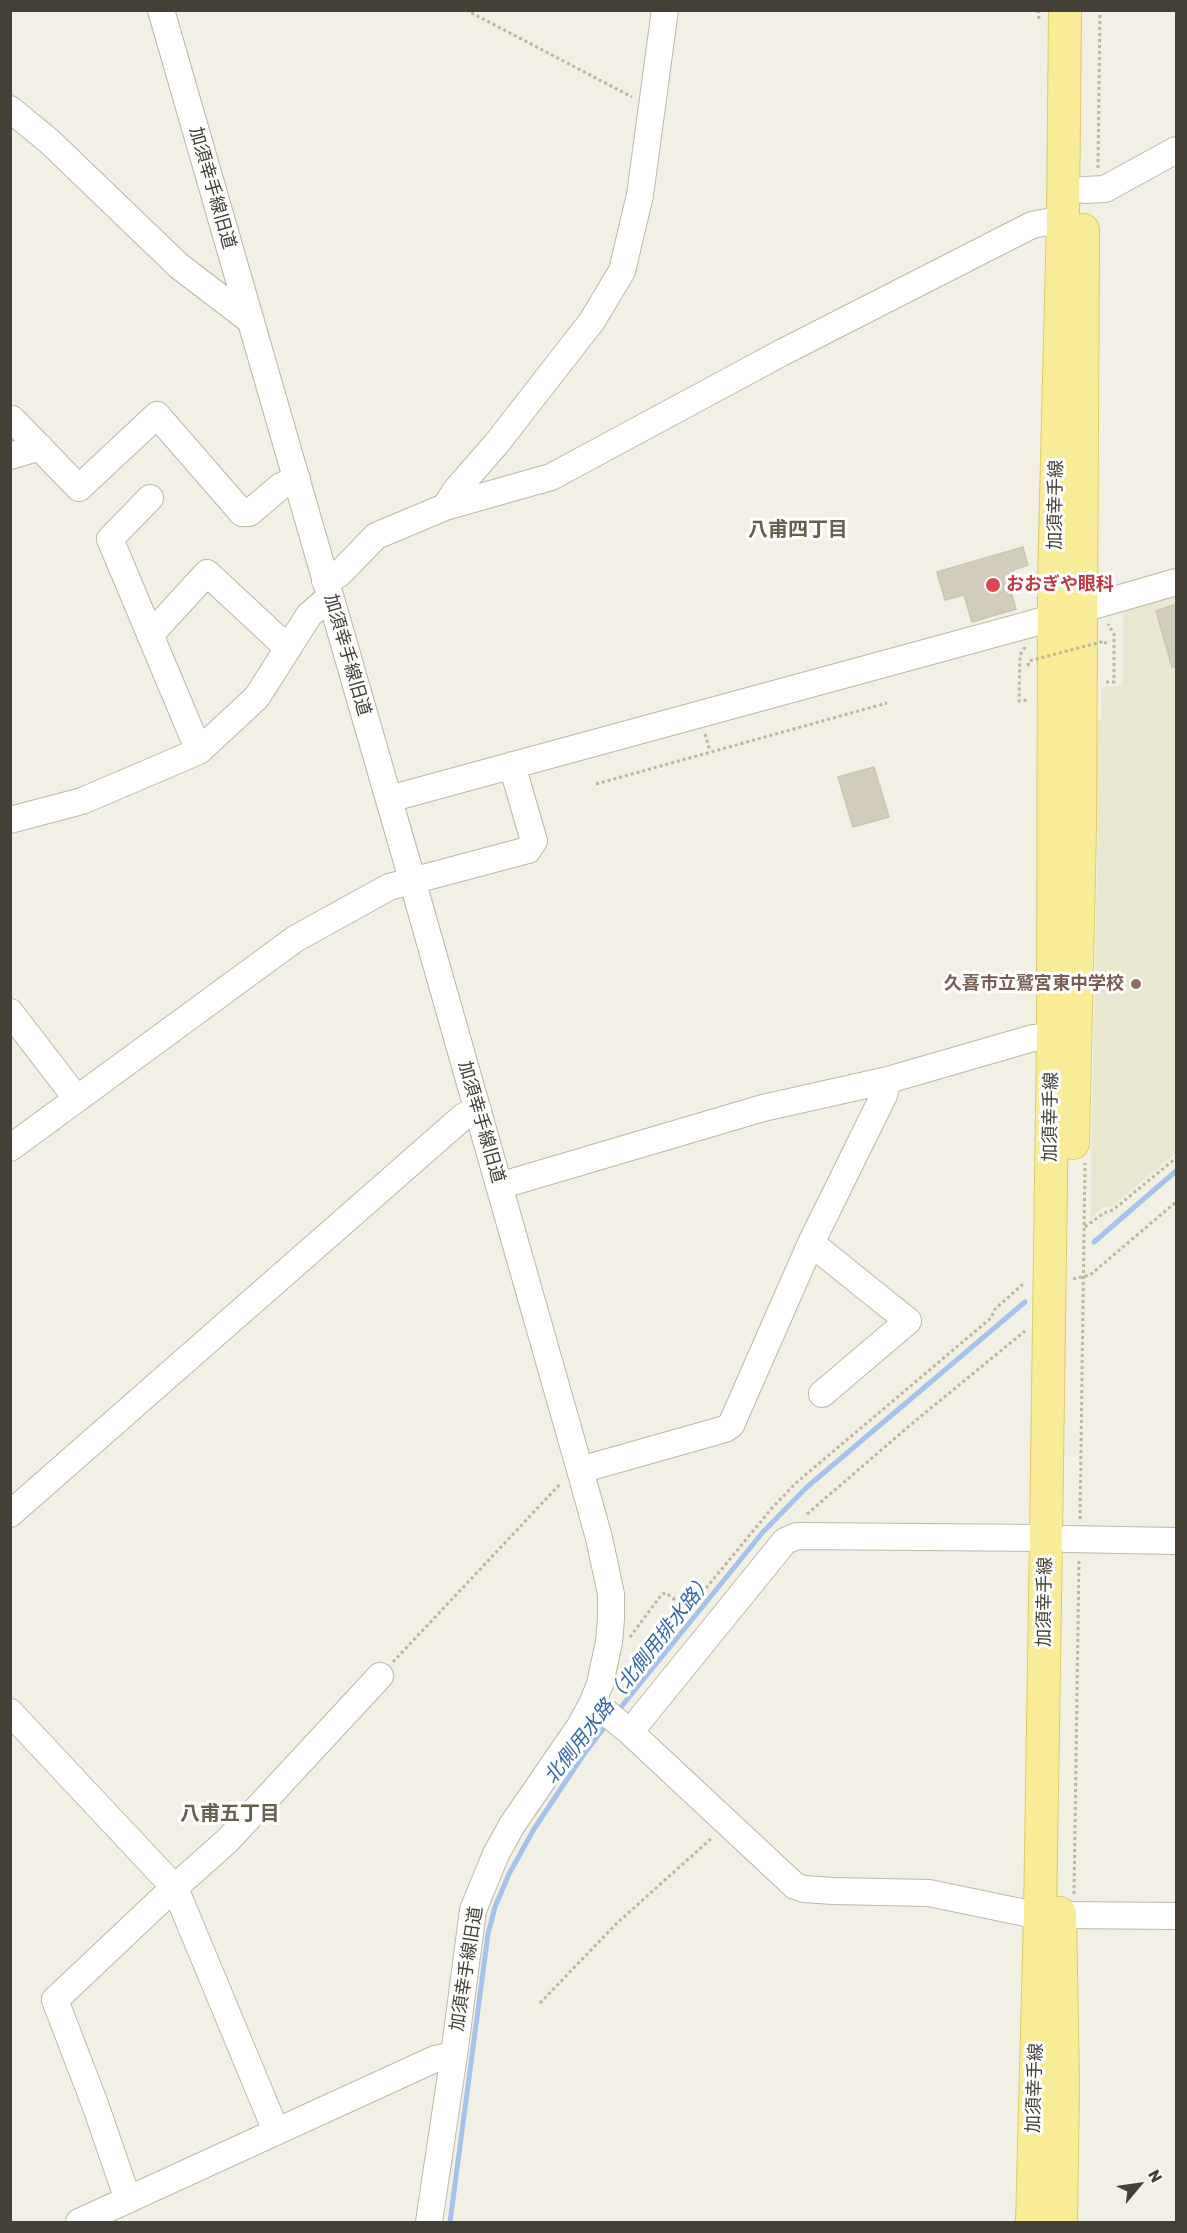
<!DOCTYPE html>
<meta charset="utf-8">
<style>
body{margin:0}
#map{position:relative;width:1187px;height:2233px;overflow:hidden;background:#f2f0e5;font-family:Rubik,sans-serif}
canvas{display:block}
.frame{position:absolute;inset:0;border:12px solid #444035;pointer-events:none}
.north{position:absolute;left:1109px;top:2155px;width:60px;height:60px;-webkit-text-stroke:4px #fff;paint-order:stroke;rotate:61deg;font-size:16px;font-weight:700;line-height:24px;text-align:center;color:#444035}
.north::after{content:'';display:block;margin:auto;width:21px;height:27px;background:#444035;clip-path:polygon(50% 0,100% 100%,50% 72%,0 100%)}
</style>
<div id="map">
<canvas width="1187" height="2233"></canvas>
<div class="frame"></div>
<div class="north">N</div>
</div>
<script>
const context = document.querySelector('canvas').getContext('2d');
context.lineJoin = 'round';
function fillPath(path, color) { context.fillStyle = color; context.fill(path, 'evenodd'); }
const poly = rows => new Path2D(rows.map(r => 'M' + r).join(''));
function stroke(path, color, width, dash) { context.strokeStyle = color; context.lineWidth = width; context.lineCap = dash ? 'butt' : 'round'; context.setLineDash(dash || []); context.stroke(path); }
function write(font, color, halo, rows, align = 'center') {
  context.font = font + ' Rubik,"Noto Sans JP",sans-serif'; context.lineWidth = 6; context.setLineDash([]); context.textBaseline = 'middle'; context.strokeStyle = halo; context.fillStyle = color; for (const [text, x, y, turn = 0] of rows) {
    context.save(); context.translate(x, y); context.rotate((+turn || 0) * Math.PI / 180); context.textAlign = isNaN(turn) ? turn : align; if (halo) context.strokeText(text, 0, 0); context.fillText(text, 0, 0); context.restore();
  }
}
fillPath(poly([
 [1176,593,1176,1153,1113,1206,1103,1207,1090,1219,1098,815,1094,806,1097,721,1101,720,1101,687,1122,686,1123,613,1121,608]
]), '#eae7d0');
stroke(poly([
 [1094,1242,1176,1171],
 [617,1712,763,1532,807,1487,1025,1302],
 [450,2222,488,1934,495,1907,509,1874,534,1829,584,1754,607,1724]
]), '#a4c3ec', 5);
const building = poly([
 [1023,547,1028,565,1013,570,1018,586,1010,588,1016,609,972,622,964,595,945,600,937,572,1023,547],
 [1176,604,1176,667,1172,667,1156,611,1176,604],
 [874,767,889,817,853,827,838,777,874,767]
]);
fillPath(building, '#d2cdbb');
stroke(building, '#cdc6af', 1.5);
const minor = poly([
 [161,10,409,869,580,1470,599,1538,611,1594,611,1619,609,1642,600,1684,592,1704,580,1726,512,1825,496,1854,473,1910,454,2055,429,2222],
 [10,109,49,141,179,266,251,321],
 [1084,190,1105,189,1176,150],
 [12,419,79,488,157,415,242,513,249,513,281,486,297,479],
 [10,456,40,447],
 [150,498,110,539,199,751],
 [445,507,456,490,497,443,592,321,622,271,640,195,665,10],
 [325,581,339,574,376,536,445,507,551,477,783,352,1032,225,1063,219],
 [150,635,207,573,277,638,289,647],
 [389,799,1027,625,1176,582],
 [10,820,82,801,199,751,257,697,309,615,330,597],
 [10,1012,77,1099],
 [10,1148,295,939,389,887,528,850,534,841,512,765],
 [499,1186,763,1108,888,1080,1033,1038,1053,1037],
 [811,1243,908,1321,822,1394],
 [580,1470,725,1429,731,1425,811,1243,884,1095,888,1080],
 [10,1514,464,1116,478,1110],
 [1066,1539,1176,1541],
 [592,1704,603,1710,630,1732,795,1886,804,1889,833,1891,929,1893,1040,1916],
 [10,1712,175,1888,276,2131],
 [630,1732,785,1541,797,1536,1046,1538],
 [1060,1915,1176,1916],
 [128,2200,96,2107,55,2000,164,1897,227,1841,380,1676],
 [79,2222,435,2059,454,2055]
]);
const major = poly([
 [1073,1143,1080,828,1083,230],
 [1060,1913,1063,2085,1061,2222],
 [1032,2222,1040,1916,1046,1538,1053,1037,1054,581,1063,219,1065,10]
]);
stroke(minor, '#bcb9a8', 28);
stroke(major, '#ddcc68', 34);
stroke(poly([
 [466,10,632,97],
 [1038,10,1039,19],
 [1098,168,1100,10],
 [1025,647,1020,655,1019,701,1028,700],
 [1106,682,1114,682,1114,634,1108,624],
 [705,734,710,751],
 [596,784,887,703],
 [1085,1227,1104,1213,1113,1210,1176,1158],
 [1073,1279,1090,1275,1176,1202],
 [807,1514,915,1421,1025,1331],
 [1080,1519,1085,1163],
 [630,1637,662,1594,666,1593,688,1610,772,1508,797,1482,991,1318,995,1309,1024,1283],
 [393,1662,561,1483],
 [622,1689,688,1610],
 [1074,1894,1079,1559],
 [540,2003,617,1923,713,1837]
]), '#bdb69a', 3, [3, 3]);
stroke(minor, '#fff', 26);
stroke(major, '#f9ec97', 32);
stroke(poly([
 [1028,666,1029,661,1105,641,1106,645]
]), '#bdb69a', 3, [3, 3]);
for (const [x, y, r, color] of [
 [993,585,8,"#e0444e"],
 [1136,984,6,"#8d6e63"]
]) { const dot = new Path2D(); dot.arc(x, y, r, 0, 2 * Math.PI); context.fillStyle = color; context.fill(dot); stroke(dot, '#fff', 2); }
write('18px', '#444035', '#fff', [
 ["加須幸手線旧道",212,188,74],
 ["加須幸手線",1056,505,-89],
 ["加須幸手線旧道",347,655,74],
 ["加須幸手線",1051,1117,-89],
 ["加須幸手線旧道",481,1122,74],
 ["加須幸手線",1045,1602,-89],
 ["加須幸手線旧道",467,1969,-81],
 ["加須幸手線",1035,2088,-88]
]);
write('bold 18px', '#be3a42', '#fff', [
 ["おおぎや眼科",1006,585]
], 'left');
write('bold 18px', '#785e54', '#fff', [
 ["久喜市立鷲宮東中学校",1124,984]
], 'right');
write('bold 20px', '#66604d', '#fff', [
 ["八甫四丁目",798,530],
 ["八甫五丁目",230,1814]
]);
write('italic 20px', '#3466a9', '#fff', [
 ["北側用水路（北側用排水路）",629,1679,-52]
]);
</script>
